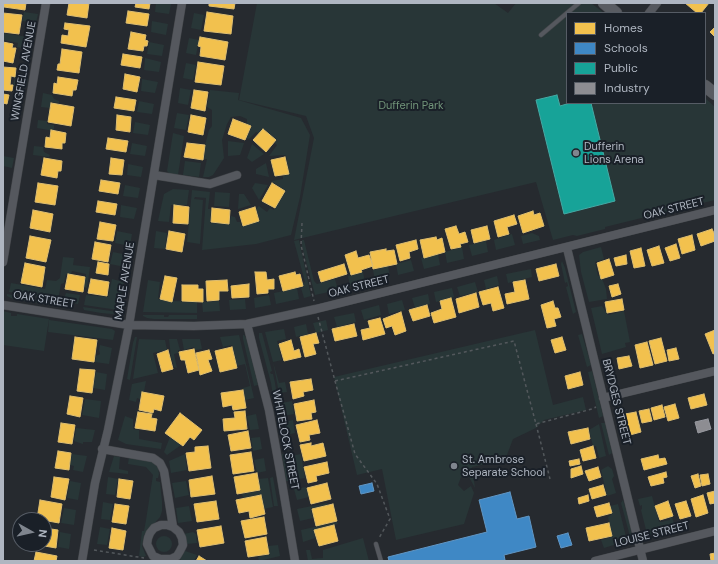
<!DOCTYPE html>
<style>
body{margin:0}
#map{position:relative;width:718px;height:564px;overflow:hidden;background:#262a2f;font-family:"DM Sans",sans-serif}
canvas{display:block}
.frame{position:absolute;inset:0;border:4px solid #afb6c1;pointer-events:none}
.legend{position:absolute;left:566px;top:12px;width:140px;height:92px;box-sizing:border-box;background:#1a2028;border:1px solid #565c65;margin:0;padding:5px 7px;list-style:none;font-size:12px;color:#afb6c1}
.legend li{display:flex;align-items:center;gap:8px;height:20px}
.legend b{width:20px;border:1px solid #565c65}
.north{position:absolute;left:12px;top:512px;width:40px;height:40px;box-sizing:border-box;background:#1a2028;border:1px solid #565c65;border-radius:50%;rotate:98deg;font-size:11px;font-weight:700;line-height:16px;text-align:center;color:#afb6c1}
.north::after{content:'';display:block;margin:auto;width:14px;height:18px;background:#7f858e;clip-path:polygon(50% 0,100% 100%,50% 72%,0 100%)}
</style>
<div id="map">
<canvas width="718" height="564"></canvas>
<div class="frame"></div>
<ul class="legend">
<li><b style="height:11px;background:#f2c14e"></b>Homes</li>
<li><b style="height:11px;background:#3f88c5"></b>Schools</li>
<li><b style="height:11px;background:#17a398"></b>Public</li>
<li><b style="height:11px;background:#8d8d92"></b>Industry</li>
</ul>
<div class="north">N</div>
</div>
<script>
const context = document.querySelector('canvas').getContext('2d');
context.lineJoin = 'round';
function fillPath(path, color) { context.fillStyle = color; context.fill(path, 'evenodd'); }
const poly = rows => new Path2D(rows.map(r => 'M' + r).join(''));
function stroke(path, color, width, dash) { context.strokeStyle = color; context.lineWidth = width; context.lineCap = dash ? 'butt' : 'round'; context.setLineDash(dash || []); context.stroke(path); }
function write(font, color, halo, rows, align = 'center') {
  context.font = font + ' "DM Sans",sans-serif'; context.lineWidth = 4; context.setLineDash([]); context.textBaseline = 'middle'; context.strokeStyle = halo; context.fillStyle = color; for (const [text, x, y, turn = 0] of rows) {
    context.save(); context.translate(x, y); context.rotate((+turn || 0) * Math.PI / 180); context.textAlign = isNaN(turn) ? turn : align; if (halo) context.strokeText(text, 0, 0); context.fillText(text, 0, 0); context.restore();
  }
}
fillPath(poly([
 [156,3,171,4,169,14,155,12],
 [257,3,494,3,508,13,516,3,591,3,604,13,567,13,567,103,705,103,705,98,715,107,715,200,605,227,605,229,577,236,573,235,553,240,536,182,294,240,314,138,306,116,239,100],
 [24,12,38,14,36,23,22,21],
 [194,13,204,15,201,30,191,28],
 [152,21,168,24,166,35,151,32],
 [3,33,34,38,32,50,17,47,18,43,3,40],
 [189,38,199,40,196,55,186,53],
 [149,42,164,45,162,56,147,54],
 [145,58,161,62,159,72,144,70],
 [186,63,196,65,193,80,183,78],
 [15,76,28,78,26,88,13,86],
 [142,79,158,82,155,93,141,91],
 [180,88,191,90,188,105,178,103],
 [210,90,239,93,238,100,301,118,310,135,300,197,291,235,256,244,202,250,206,198,195,197,194,199,203,200,200,244,187,242,192,190,210,192,208,209,211,209,210,223,229,224,231,216,235,217,237,222,240,222,242,226,260,221,256,209,259,206,267,212,270,208,274,210,286,191,271,181,283,179,283,176,289,174,286,156,285,155,269,156,277,145,275,143,277,140,263,128,259,133,256,132,249,139,246,138,252,126,247,124,247,119,240,116,231,117,227,124,222,140,224,158,213,175,209,177,203,177,207,159,204,159,205,145,209,130,212,126,212,110,207,107],
 [43,93,52,95,54,99,59,101,59,103,51,102,50,108,41,107],
 [139,101,154,104,152,114,137,112],
 [177,113,189,115,186,130,174,128],
 [38,120,47,121,47,124,54,125,54,131,37,128],
 [135,122,150,125,148,135,133,133],
 [173,133,184,136,178,175,170,174,167,171],
 [228,141,244,143,240,155,228,156],
 [132,143,147,146,145,156,130,154],
 [252,144,264,154,252,162,247,158],
 [34,146,43,147,44,152,50,155,49,157,33,155],
 [3,156,14,158,12,168,3,166],
 [185,161,201,163,199,177,183,175],
 [266,163,269,177,256,174,256,169],
 [128,164,143,167,141,177,127,175],
 [255,183,268,185,259,200,252,188],
 [125,185,140,188,138,198,123,196],
 [173,189,189,190,187,205,171,205,169,222,158,221,164,194],
 [215,192,230,193,229,207,214,206],
 [239,194,244,194,251,205,238,209],
 [121,205,137,208,134,219,120,217],
 [117,231,132,234,130,246,115,243],
 [156,231,167,233,165,249,154,248],
 [532,233,539,236,540,240,523,244,521,236],
 [512,234,515,245,496,250,494,240],
 [299,240,311,296,304,298,301,288,303,287,303,283,305,282,294,241],
 [302,240,304,240,314,281,317,284,335,279,338,290,315,295,302,246],
 [486,241,488,252,472,256,469,245],
 [462,247,464,259,447,263,445,252],
 [601,247,604,259,595,262,598,276,601,276,606,289,607,299,589,302,581,272,579,255,583,252],
 [113,252,128,255,125,267,110,264],
 [438,254,440,265,424,269,421,258],
 [63,257,74,258,73,265,90,267,87,288,84,287,86,274,72,271,71,274,66,274,64,283,61,284,58,300,9,292,11,283,45,289,47,280,56,281,60,278],
 [411,260,414,271,398,275,396,264],
 [562,261,565,268,576,312,573,314,566,287,568,286,567,282,565,283,561,264],
 [388,266,390,277,375,281,373,270],
 [531,269,532,277,508,283,506,274],
 [363,272,365,283,350,286,348,276],
 [497,276,499,285,486,289,484,280],
 [112,279,124,282,118,310,84,305,86,295,108,297],
 [148,280,160,282,158,299,172,302,174,301,197,302,197,313,143,312],
 [475,282,478,292,460,296,457,287],
 [297,288,299,299,276,304,274,293],
 [452,288,454,297,436,302,434,292],
 [66,293,80,295,78,304,63,301],
 [7,294,57,303,57,306,13,299,7,296],
 [428,294,430,304,415,308,412,298],
 [269,295,271,305,255,308,254,298],
 [245,299,246,309,230,310,229,300],
 [402,300,405,310,389,314,387,304],
 [219,301,220,311,203,312,202,302],
 [379,305,381,315,364,320,361,310],
 [602,306,608,315,624,311,630,342,625,343,626,347,602,354,591,308],
 [83,307,118,312,119,313,112,314,101,313,84,310],
 [3,311,11,313,11,316,17,316,17,314,49,319,44,351,3,345],
 [354,313,356,322,337,327,334,317],
 [143,315,164,315,164,317,168,317,169,315,197,315,197,319,154,319,147,318,143,316],
 [49,320,112,329,115,331,113,340,48,332],
 [326,320,328,330,316,333,313,323],
 [306,324,308,334,296,337,294,327],
 [284,329,286,339,277,341,282,360,273,362,279,383,285,382,287,392,279,393,273,362,265,332],
 [535,330,553,405,583,397,586,410,544,420,536,428,513,439,505,460,472,467,475,488,469,477,461,477,458,485,464,491,471,486,474,493,464,524,396,540,382,469,357,475,334,377],
 [259,333,262,333,272,371,270,372,271,374,273,374,275,383,277,395,273,396,271,383,259,338],
 [582,334,591,365,587,367,578,335],
 [239,335,254,398,245,400,243,388,250,386,245,364,237,366,232,345,223,347,220,337],
 [243,335,244,335,246,338,258,385,254,386,243,339],
 [135,337,137,337,130,380,127,379,133,343],
 [139,339,165,340,167,350,153,353,158,373,133,379],
 [169,339,177,339,180,350,178,350,178,353,174,354,177,368,174,367,171,357],
 [182,339,200,339,202,349,195,350,194,347,184,350],
 [100,345,112,348,109,364,95,362,96,356,100,354,99,350],
 [592,371,603,416,599,418,588,372],
 [96,372,107,374,105,390,93,388],
 [146,381,144,392,141,393,140,399,137,398,136,402,129,400,132,384],
 [85,399,101,401,99,418,82,415],
 [292,401,294,414,283,416,281,403],
 [256,414,259,429,250,430,247,416],
 [125,416,133,419,133,429,139,430,139,439,162,443,161,449,126,444,118,440],
 [293,420,295,433,286,435,284,422],
 [601,423,605,423,612,453,609,455],
 [599,424,606,456,599,458,596,446,593,446,589,430],
 [76,428,95,430,92,442,83,442,83,444,74,441],
 [170,437,181,445,167,455,164,452],
 [260,437,262,449,253,451,251,438],
 [72,454,87,456,83,472,73,470,74,466,70,465],
 [185,454,187,470,171,473,169,461],
 [282,454,287,455,291,481,286,481],
 [301,454,305,478,293,480,290,456],
 [114,456,120,457,119,469,128,471,128,474,109,472],
 [129,457,153,461,158,468,159,474,158,478,156,478,156,481,160,482,162,501,162,511,160,517,144,535,142,546,146,556,143,557,139,556,142,531,144,531,146,520,153,475,146,467,128,464],
 [264,458,266,471,257,473,254,460],
 [608,466,612,469,614,476,612,479,616,493,607,496,601,470],
 [108,477,118,479,115,495,106,494],
 [273,477,278,506,274,506,270,478],
 [268,478,273,507,263,509,260,495,243,498,242,494,259,491,258,479],
 [70,481,81,483,78,500,67,498],
 [186,481,189,495,175,498,172,483],
 [306,487,309,497,297,500,294,489],
 [652,496,659,522,662,522,665,521,670,520,670,517,672,517,676,530,654,536,647,534,641,510,642,509,642,505,640,506,638,499],
 [623,500,631,526,632,536,631,540,621,503],
 [103,502,113,504,110,520,101,519],
 [327,503,328,505,311,509,313,518,300,521,297,509],
 [618,504,627,541,604,548,601,540,612,537,608,517,612,514,610,506],
 [189,506,192,521,178,523,176,508],
 [64,508,76,510,74,525,61,523],
 [337,522,338,524,314,530,315,538,303,542,301,530],
 [100,527,110,529,107,545,97,544],
 [60,532,71,534,69,549,58,547],
 [193,532,196,534,197,543,186,544,184,534],
 '156 544a8 8 0 1 1 16 0a8 8 0 1 1-16 0Z',
 [363,538,369,561,308,561,306,550,310,550,312,559,323,558,323,550],
 [278,545,280,556,259,561,258,557,269,554,268,546],
 [185,551,197,555,194,561,182,561,180,559]
]), '#283637');
const homes = poly([
 [4,3,26,3,25,10,4,7,4,3],
 [69,3,89,3,87,18,67,15,69,3],
 [136,3,154,3,150,3,149,9,135,7,136,3],
 [209,3,235,3,234,9,209,6,209,3],
 [685,3,709,3,701,13,697,13,685,3],
 [128,11,149,14,147,26,126,23,128,11],
 [207,12,233,16,231,34,204,31,207,12],
 [3,13,22,15,19,34,3,32,3,13],
 [65,23,90,26,86,47,61,43,62,35,68,36,69,30,64,29,65,23],
 [715,27,715,37,710,32,715,27],
 [131,32,146,35,145,40,148,41,147,46,144,46,143,51,128,49,131,32],
 [200,37,228,42,225,60,200,56,201,47,198,46,200,37],
 [3,42,13,44,12,48,16,48,13,63,3,61,3,42],
 [62,49,82,52,79,73,57,70,58,64,60,64,62,49],
 [123,54,142,57,140,68,121,65,123,54],
 [198,62,224,66,221,85,195,82,198,62],
 [3,67,16,68,15,77,11,76,10,85,13,85,12,91,3,90,3,67],
 [125,74,140,77,137,92,123,89,125,74],
 [58,77,78,80,76,90,73,90,72,96,53,93,54,83,57,84,58,77],
 [194,90,208,92,205,111,191,108,194,90],
 [3,94,9,95,7,104,3,103,3,94],
 [116,97,136,100,134,111,114,108,116,97],
 [51,103,74,107,71,126,48,122,51,103],
 [117,115,131,117,130,132,116,130,117,115],
 [191,115,206,118,203,135,188,132,191,115],
 [233,119,251,126,245,140,228,134,233,119],
 [263,129,276,140,266,152,253,140,263,129],
 [51,130,66,133,65,143,62,143,62,149,45,147,46,137,50,138,51,130],
 [108,138,128,141,126,152,106,149,108,138],
 [187,143,205,145,203,160,184,157,187,143],
 [285,157,289,174,275,176,271,160,285,157],
 [44,158,62,161,61,171,58,171,57,178,41,175,44,158],
 [111,158,124,160,122,175,109,174,111,158],
 [101,180,120,183,118,194,99,191,101,180],
 [38,183,58,186,55,205,35,202,38,183],
 [272,183,285,191,275,208,262,201,272,183],
 [98,201,117,204,115,215,96,212,98,201],
 [174,205,189,207,188,224,173,223,174,205],
 [255,207,259,221,243,226,239,212,255,207],
 [212,208,230,210,229,224,211,222,212,208],
 [33,210,53,214,50,232,30,228,33,210],
 [533,211,534,215,540,213,544,226,523,233,518,216,533,211],
 [514,215,517,224,507,227,509,234,498,237,494,221,514,215],
 [100,222,116,225,113,241,97,239,100,222],
 [456,226,459,234,465,232,468,242,460,244,461,247,451,249,445,229,456,226],
 [487,226,490,239,474,243,471,230,487,226],
 [712,229,715,235,715,241,701,246,697,234,712,229],
 [169,231,185,234,182,252,166,249,169,231],
 [692,235,695,250,682,254,678,239,692,235],
 [30,236,51,240,46,262,26,258,30,236],
 [436,237,437,240,442,238,445,252,424,258,420,240,436,237],
 [416,240,418,249,409,252,410,258,400,261,396,245,416,240],
 [95,242,111,245,108,262,92,259,95,242],
 [676,244,680,258,670,261,665,248,676,244],
 [659,246,664,263,652,266,647,250,659,246],
 [641,248,645,266,634,268,630,251,641,248],
 [386,249,386,251,394,250,397,264,373,269,370,252,386,249],
 [356,251,358,258,369,255,373,266,361,270,362,272,351,275,345,255,356,251],
 [626,255,627,264,616,266,614,258,626,255],
 [609,259,614,275,601,279,597,263,609,259],
 [98,262,109,264,108,275,96,273,98,262],
 [25,263,45,267,42,287,21,283,25,263],
 [344,264,347,274,321,282,318,272,344,264],
 [556,264,559,276,539,281,536,269,556,264],
 [255,272,266,272,267,280,274,279,274,289,268,289,268,293,257,294,255,272],
 [295,272,296,275,300,274,303,286,283,291,279,276,295,272],
 [68,274,85,277,83,292,65,289,68,274],
 [165,276,177,278,172,302,160,299,165,276],
 [91,279,109,282,107,296,88,293,91,279],
 [227,280,228,291,219,291,219,300,207,301,206,281,227,280],
 [525,280,529,299,507,304,505,294,515,292,513,282,525,280],
 [249,284,249,297,232,298,231,286,249,284],
 [618,284,621,294,612,297,609,286,618,284],
 [182,285,198,285,198,289,203,289,203,302,182,301,182,285],
 [498,287,504,308,493,311,491,303,483,305,479,292,498,287],
 [476,293,479,307,459,313,456,299,476,293],
 [451,298,456,317,434,323,431,313,442,309,440,301,451,298],
 [622,299,624,310,607,313,605,302,622,299],
 [553,301,555,308,558,308,561,317,554,319,556,326,547,328,541,305,553,301],
 [427,305,430,316,413,321,409,310,427,305],
 [401,312,406,331,395,335,392,326,386,328,383,319,401,312],
 [380,318,385,334,363,340,361,330,370,328,368,321,380,318],
 [354,324,357,336,335,341,332,329,354,324],
 [715,330,715,353,713,354,705,334,715,330],
 [316,333,319,343,313,344,316,354,305,357,300,337,316,333],
 [75,337,97,340,94,362,72,359,75,337],
 [562,337,566,350,555,353,551,340,562,337],
 [661,338,667,361,655,364,649,341,661,338],
 [291,340,294,351,299,349,301,357,284,361,279,344,291,340],
 [647,342,653,365,640,368,635,345,647,342],
 [232,347,237,368,220,372,215,351,232,347],
 [676,348,679,359,669,361,667,350,676,348],
 [194,349,199,370,188,373,185,360,181,360,179,352,194,349],
 [168,350,173,369,162,372,157,354,168,350],
 [209,350,212,359,208,360,212,371,200,375,196,353,209,350],
 [629,356,632,366,619,369,617,358,629,356],
 [80,369,95,370,92,393,77,391,80,369],
 [580,372,583,385,568,389,565,376,580,372],
 [311,379,313,390,303,392,304,396,293,399,290,382,311,379],
 [243,390,246,408,233,410,232,405,223,407,221,393,243,390],
 [142,392,164,396,161,411,154,409,153,413,139,410,142,392],
 [704,394,707,405,691,409,688,398,704,394],
 [70,396,83,398,80,417,67,414,70,396],
 [314,400,316,412,311,413,312,419,297,421,294,404,314,400],
 [675,404,679,418,668,421,664,407,675,404],
 [662,405,665,417,654,420,651,408,662,405],
 [649,409,652,421,642,423,639,411,649,409],
 [245,411,247,429,224,431,223,419,235,418,234,412,245,411],
 [138,412,152,414,151,418,157,419,155,431,135,428,138,412],
 [636,412,641,432,630,435,625,414,636,412],
 [180,413,202,430,194,440,190,437,183,446,165,433,180,413],
 [317,420,320,433,309,435,310,440,300,442,296,425,317,420],
 [61,423,75,425,72,444,58,442,61,423],
 [588,428,590,439,571,444,568,432,588,428],
 [248,431,251,448,231,451,228,435,248,431],
 [311,443,311,446,323,443,326,456,304,461,300,445,311,443],
 [208,446,211,468,189,471,186,453,195,452,195,447,208,446],
 [593,446,596,458,583,461,580,450,593,446],
 [58,451,71,453,69,470,55,468,58,451],
 [251,452,254,471,233,474,230,455,251,452],
 [658,455,659,459,665,458,667,464,644,470,641,459,658,455],
 [579,459,580,464,570,466,569,461,579,459],
 [327,462,329,473,316,476,317,481,308,483,304,467,327,462],
 [581,466,583,474,571,478,571,469,581,466],
 [598,467,601,477,589,481,585,471,598,467],
 [666,472,667,477,663,478,664,483,651,486,648,477,666,472],
 [257,473,260,490,237,494,234,477,257,473],
 [698,474,701,486,695,488,691,476,698,474],
 [708,474,710,484,702,486,700,475,708,474],
 [212,476,215,494,191,497,189,480,212,476],
 [54,477,69,479,65,500,51,497,54,477],
 [119,479,133,481,130,499,117,497,119,479],
 [327,483,331,499,311,504,307,488,327,483],
 [603,485,606,495,592,499,589,489,603,485],
 [715,491,715,503,710,504,707,493,715,491],
 [261,495,265,514,250,518,249,511,239,513,236,500,261,495],
 [588,495,589,501,579,504,578,498,588,495],
 [703,495,708,513,696,517,691,499,703,495],
 [40,500,62,504,59,523,37,519,40,500],
 [216,501,219,519,197,522,194,504,216,501],
 [668,501,673,516,660,520,655,506,668,501],
 [686,501,691,516,680,519,675,504,686,501],
 [609,503,612,513,597,517,594,507,609,503],
 [115,504,129,506,126,524,112,522,115,504],
 [333,504,337,521,316,526,312,509,333,504],
 [264,517,267,534,245,538,241,521,264,517],
 [609,523,612,536,589,541,586,528,609,523],
 [334,525,338,541,319,546,314,530,334,525],
 [221,526,224,543,200,547,197,530,221,526],
 [44,528,58,530,56,548,33,544,44,544,44,528],
 [112,528,126,531,123,550,109,548,112,528],
 [266,537,269,554,248,557,245,541,266,537],
 [36,552,57,556,56,561,34,561,36,552],
 [715,553,715,561,711,561,710,554,715,553],
 [199,556,207,561,196,561,199,556]
]);
fillPath(homes, '#f2c14e');
stroke(homes, '#debe70', 1);
const schools = poly([
 [372,483,374,491,361,494,359,486,372,483],
 [510,492,517,519,529,516,536,547,504,555,505,560,501,561,389,561,388,557,487,532,479,500,510,492],
 [568,533,572,545,561,548,557,536,568,533]
]);
fillPath(schools, '#3f88c5');
stroke(schools, '#6196c4', 1);
const public = poly([
 [557,95,560,106,570,103,591,103,615,201,564,214,536,100,557,95]
]);
fillPath(public, '#17a398');
stroke(public, '#45a9a4', 1);
const industry = poly([
 [708,419,711,429,698,433,695,422,708,419]
]);
fillPath(industry, '#8d8d92');
stroke(industry, '#9799a0', 1);
const lane = poly([
 [567,13,579,3],
 [541,35,567,13],
 [376,544,381,561]
]);
const street = poly([
 [649,13,657,3],
 [154,175,210,184,237,175],
 [567,248,643,561],
 [3,262,46,3],
 [3,305,129,325,194,326,247,324,316,309,715,210],
 [247,324,269,410,280,471,295,561],
 [603,398,715,371],
 [102,449,153,458,160,463,164,471,173,527,179,532,182,538,183,545,180,551,177,556,171,559,160,559,153,556,147,544,148,538,150,533,154,528,161,525,167,525,173,527],
 [82,561,95,483,108,430,129,325,182,3],
 [595,561,715,531]
]);
const secondary = poly([
 [604,3,616,13],
 [705,86,715,94]
]);
stroke(lane, '#43464a', 5);
stroke(street, '#43464a', 9);
stroke(secondary, '#43464a', 13);
stroke(poly([
 [302,223,301,245,314,301],
 [318,317,335,381,355,454,377,484,390,519,379,538],
 [335,381,514,341,536,424,592,409,596,407],
 [536,424,550,479],
 [94,550,144,558]
]), '#53585c', 1.5, [3, 3]);
stroke(lane, '#55585e', 4);
stroke(street, '#55585e', 8);
stroke(secondary, '#595c62', 12);
for (const [x, y, r, color] of [
 [576,153,4,"#7f858e"],
 [454,466,4,"#7f858e"]
]) { const dot = new Path2D(); dot.arc(x, y, r, 0, 2 * Math.PI); context.fillStyle = color; context.fill(dot); stroke(dot, '#1a2028', 1.5); }
write('11px', '#afb6c1', '#1a2028', [
 ["WINGFIELD AVENUE",24,71,-80],
 ["OAK STREET",674,209,-14],
 ["MAPLE AVENUE",125,281,-81],
 ["OAK STREET",359,287,-14],
 ["OAK STREET",44,300,9],
 ["BRYDGES STREET",616,402,76],
 ["WHITELOCK STREET",285,440,79],
 ["LOUISE STREET",652,535,-14]
]);
write('11px', '#719479', '#1a2028', [
 ["Dufferin Park",411,106]
]);
write('11px', '#afb6c1', '#1a2028', [
 ["Dufferin",584,147],
 ["Lions Arena",584,160],
 ["St. Ambrose",462,460],
 ["Separate School",462,473]
], 'left');
</script>
